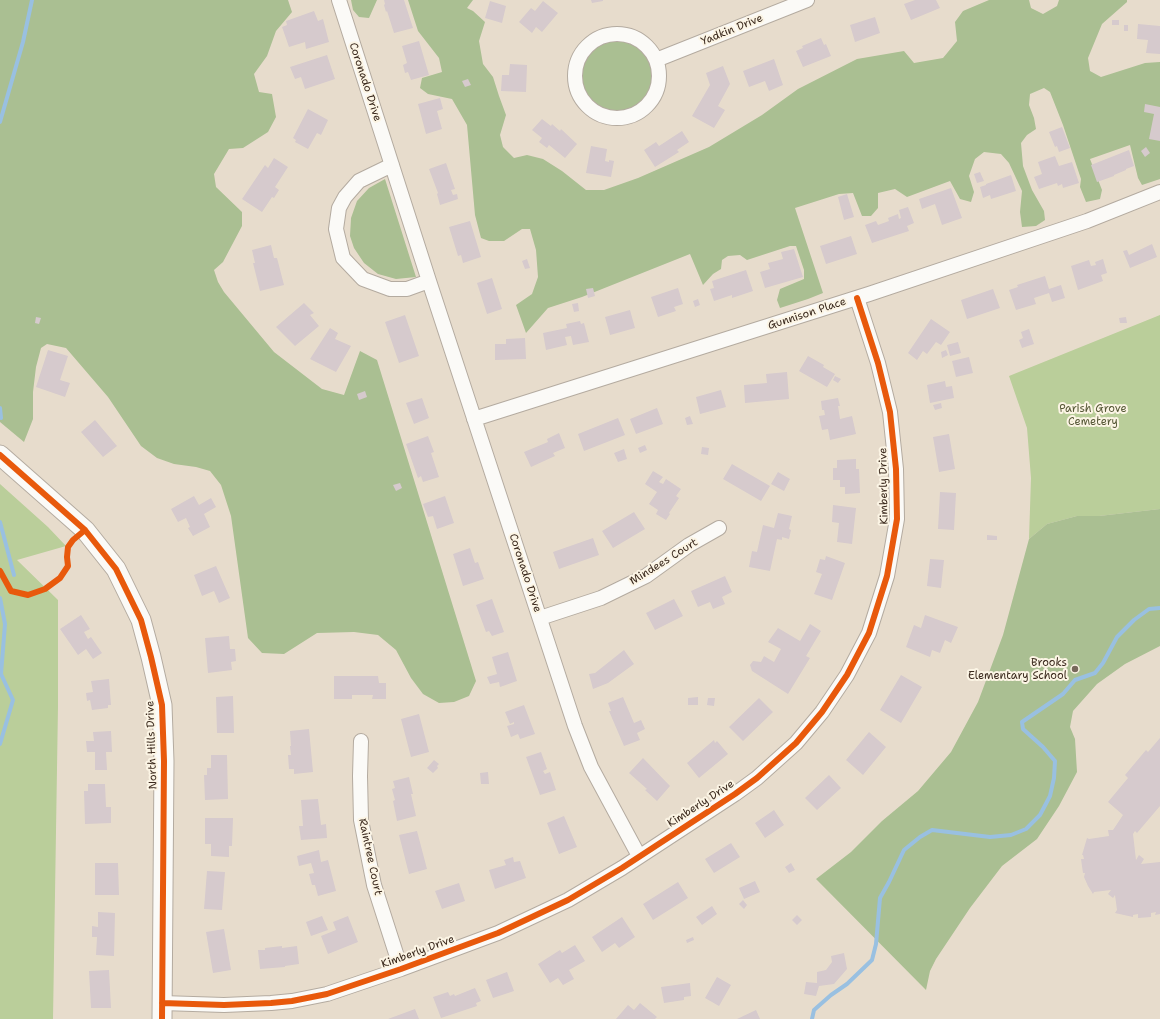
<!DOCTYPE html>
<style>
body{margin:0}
canvas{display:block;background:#e7dccc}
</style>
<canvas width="1160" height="1019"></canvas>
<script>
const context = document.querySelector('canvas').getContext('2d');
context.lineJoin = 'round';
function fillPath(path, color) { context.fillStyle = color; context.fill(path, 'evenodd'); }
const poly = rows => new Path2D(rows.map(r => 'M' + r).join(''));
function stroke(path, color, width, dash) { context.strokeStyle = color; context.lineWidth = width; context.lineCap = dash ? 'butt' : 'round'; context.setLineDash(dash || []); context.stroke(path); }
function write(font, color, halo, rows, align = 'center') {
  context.font = font + ' "Shantell Sans",sans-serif'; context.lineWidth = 4; context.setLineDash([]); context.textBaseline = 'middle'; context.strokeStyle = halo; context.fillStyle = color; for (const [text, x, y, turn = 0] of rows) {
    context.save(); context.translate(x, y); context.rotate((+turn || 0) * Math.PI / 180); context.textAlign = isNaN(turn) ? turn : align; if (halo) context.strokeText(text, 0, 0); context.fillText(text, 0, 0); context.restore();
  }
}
fillPath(poly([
 [1160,315,1160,509,1099,516,1077,516,1047,524,1029,539,1031,478,1027,428,1009,376],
 [0,484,48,527,66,546,17,560,58,600,58,706,53,1019,0,1019]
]), '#bace9a');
fillPath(poly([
 [0,0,288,0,292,12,276,31,267,56,254,74,259,92,272,94,276,117,268,132,243,148,229,149,214,174,216,187,242,212,242,226,223,262,214,270,218,282,224,292,274,352,322,389,344,395,360,351,377,360,476,681,469,696,454,702,439,703,423,694,411,678,396,650,378,635,354,632,317,633,284,654,262,653,248,638,231,516,221,485,210,471,196,467,174,464,157,458,141,446,108,397,66,348,47,344,41,348,36,367,33,392,33,419,24,442,0,422],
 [351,0,377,0,369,18,359,17,353,10],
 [408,0,473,0,467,8,473,11,485,22,479,41,483,64,493,77,499,96,506,115,500,135,503,147,514,158,527,155,543,159,562,171,586,190,604,190,638,178,709,147,762,115,798,89,857,59,904,51,914,63,943,58,957,41,955,22,963,11,989,0,1029,0,1031,8,1043,14,1057,6,1059,0,1127,0,1127,2,1102,24,1088,58,1090,71,1101,77,1145,63,1160,62,1160,179,1142,185,1138,178,1130,145,1090,159,1102,190,1100,199,1086,202,1080,187,1081,179,1063,125,1050,92,1044,88,1030,94,1029,105,1034,118,1036,129,1027,135,1021,143,1023,166,1032,190,1044,211,1045,220,1036,226,1022,227,1020,212,1022,191,1009,163,1001,154,984,152,975,159,969,176,974,192,971,202,960,199,950,181,907,197,895,189,878,193,878,208,871,216,862,216,853,193,839,194,795,208,823,293,808,299,780,308,777,300,780,289,804,279,804,270,796,246,790,246,747,260,740,255,728,256,722,260,721,269,713,274,703,285,690,254,582,297,548,308,526,333,516,305,532,294,538,277,536,250,530,229,522,229,504,241,489,241,481,238,475,215,467,125,452,99,428,94,420,88,422,78,442,72,439,58,418,31],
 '581 76a36 36 0 1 1 72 0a36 36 0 1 1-72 0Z',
 [385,179,416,277,396,279,378,274,364,263,354,248,350,236,351,218,357,201,369,188],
 [1160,509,1160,646,1125,664,1097,684,1073,711,1070,727,1075,739,1077,772,1059,806,1037,839,1002,866,970,908,936,959,930,971,926,990,816,879,851,852,882,821,918,791,951,752,978,702,1003,635,1029,539,1047,524,1077,516,1099,516]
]), '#aabf92');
stroke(poly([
 [0,122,23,42,32,0],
 [0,408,1,418],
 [0,522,14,575],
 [0,598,5,624,1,674],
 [0,744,13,700,1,674],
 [812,1019,814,1010,831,995,847,984,872,960,876,944,880,898,889,882,904,850,920,837,932,830,990,837,1011,835,1026,829,1040,815,1050,796,1054,778,1055,761,1043,747,1023,729,1022,722,1063,694,1075,680,1095,673,1103,663,1117,637,1134,620,1149,609,1160,608]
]), '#99c0e1', 4);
fillPath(poly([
 [384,0,404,0,413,28,394,33,387,11,386,12,384,5,385,4],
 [591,0,603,0,603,1,592,3],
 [915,0,936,0,940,8,911,20,904,4],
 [490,1,506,6,502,23,485,18],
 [543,1,558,13,542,32,536,27,532,33,519,22,531,8,535,11],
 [314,11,318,21,323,19,329,42,306,49,305,42,289,47,282,27,287,25,286,21],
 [875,17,880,33,855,42,850,25],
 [1112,20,1119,20,1119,25,1112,25],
 [1138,24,1160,26,1160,54,1146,53,1148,40,1137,39],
 [1124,25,1128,25,1128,31,1124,31],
 [821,38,824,45,826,44,831,56,803,67,796,51,803,48,802,46],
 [419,41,429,75,411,80,408,72,405,73,403,65,407,63,402,46],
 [327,55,335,79,305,89,301,77,295,79,290,67],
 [774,59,783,85,769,91,765,81,749,87,743,71],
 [510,64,527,65,526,92,501,91,502,75,509,75],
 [723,66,730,84,718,106,725,110,714,128,692,116,710,85,706,73],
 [468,79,471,85,465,87,462,81],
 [440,98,443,109,437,111,442,129,426,134,418,104],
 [1145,104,1160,107,1160,141,1149,139,1154,114,1144,112],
 [308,109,328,120,321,135,317,133,308,149,295,142,296,140,293,138],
 [542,119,551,126,552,124,560,131,561,129,577,144,565,158,549,145,547,148,539,142,542,138,532,130],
 [1062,127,1070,148,1059,152,1057,146,1055,147,1049,132],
 [682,131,689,142,677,150,679,152,655,167,644,150,656,142,659,146],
 [591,146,607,149,605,161,609,162,609,160,614,161,611,177,586,173],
 [1146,147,1150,153,1145,157,1141,151],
 [1129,150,1134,166,1126,169,1126,170,1114,175,1114,176,1097,182,1091,165],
 [1055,156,1059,166,1072,162,1079,183,1063,188,1062,184,1058,186,1057,183,1039,189,1034,177,1042,174,1038,162],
 [274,158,288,167,275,187,279,190,274,198,272,197,262,212,242,199,265,165,268,168],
 [446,163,455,189,451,190,453,195,457,194,458,199,440,205,437,194,438,193,429,169],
 [980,172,984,181,977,183,974,174],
 [1011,175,1016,191,991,199,990,195,983,198,980,187,986,185,986,184],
 [951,188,962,218,942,225,935,204,922,209,919,199],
 [847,194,854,217,844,220,838,197],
 [908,207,914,223,907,226,909,231,872,243,865,225,876,221,878,225,889,221,888,218,898,214,899,219,901,218,899,210],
 [470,221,481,257,463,263,461,255,458,256,449,227],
 [851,236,857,254,826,264,820,246],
 [1152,244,1157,257,1130,268,1123,251,1127,250,1129,255],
 [271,245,274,258,277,258,284,285,260,291,253,263,255,263,252,250],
 [794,249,803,277,765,288,760,272,770,269,768,263,783,259,781,252],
 [527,259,530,268,525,269,522,261],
 [1103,259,1107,273,1101,275,1103,281,1078,290,1071,266,1089,260,1091,266,1096,265,1095,262],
 [746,270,753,291,732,298,732,295,714,301,710,289,714,288,712,281],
 [1045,276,1049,289,1061,285,1065,298,1052,302,1049,293,1034,298,1036,304,1016,310,1009,290,1018,287,1017,285],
 [492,278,502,309,487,314,477,283],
 [593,288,595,296,588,298,586,289],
 [678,288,683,304,674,307,676,311,658,317,651,297],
 [993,289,1000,308,967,319,961,300],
 [698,299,700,305,695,307,693,301],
 [304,303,314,313,310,315,319,326,295,346,276,327],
 [578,303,579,311,574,312,572,304],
 [630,310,635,328,610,335,605,317],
 [405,315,419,356,399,363,385,322],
 [36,317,41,318,39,324,35,323],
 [1126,317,1127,323,1120,323,1119,318],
 [931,319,950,332,941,345,936,342,927,354,923,351,917,360,908,353],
 [580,321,581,324,584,323,589,342,573,345,571,336,565,337,567,345,546,350,543,333,567,328,566,324],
 [330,328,338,333,335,339,351,346,336,372,310,359],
 [1029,329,1034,344,1022,348,1019,340,1023,338,1021,332],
 [525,338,526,359,495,360,495,344,506,344,506,339],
 [958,342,961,353,950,356,947,345],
 [48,350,68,356,60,380,70,383,65,397,36,387],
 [946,350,948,355,942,358,941,352],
 [808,356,824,365,823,367,835,374,827,387,799,371],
 [969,357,973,373,956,377,952,361],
 [787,372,789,399,745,403,744,385,767,383,766,374],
 [835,376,841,379,838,383,833,380],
 [945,381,946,387,952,386,954,398,930,403,927,385],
 [721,390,726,407,700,414,696,397],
 [365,391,367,397,359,400,357,394],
 [422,398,429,418,414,424,406,403],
 [838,398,840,406,838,406,840,419,852,416,856,434,830,440,828,429,822,430,819,416,825,415,824,410,822,410,821,401],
 [941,403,942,408,935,410,933,405],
 [657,408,663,424,636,434,630,419],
 [690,416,693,424,687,425,685,418],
 [618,418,625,435,584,451,578,434],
 [95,420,117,446,103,457,81,432],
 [559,433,565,448,553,453,555,456,531,467,524,452,548,442,547,439],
 [949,434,955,469,939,472,933,437],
 [428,436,434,452,431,453,439,477,423,482,421,476,418,478,406,444],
 [645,445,647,450,640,453,638,448],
 [702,447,709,448,708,455,701,454],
 [624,449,627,459,618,462,614,453],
 [856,459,856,469,859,469,860,493,845,494,845,487,840,487,840,480,833,480,833,468,837,468,837,460],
 [732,464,770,486,761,501,723,479],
 [653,471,663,477,659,482,663,484,666,479,681,489,676,496,679,498,669,513,670,514,666,520,656,514,658,510,649,504,657,492,645,484],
 [778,472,790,479,784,491,771,484],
 [400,483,402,488,396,491,393,485],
 [940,492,956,493,954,530,938,529],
 [194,496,199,505,211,498,216,507,204,514,210,527,193,536,188,528,190,527,186,518,178,522,171,509],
 [445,496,454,523,437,529,433,516,428,517,423,504],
 [833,505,856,508,852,544,837,542,839,523,832,522],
 [634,512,645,529,613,548,602,531],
 [778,513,792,516,789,529,791,530,789,539,782,537,782,540,777,539,770,571,749,567,752,551,757,552,763,525,774,528],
 [987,535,997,536,997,540,987,540],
 [593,538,599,555,559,569,553,552],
 [470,548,475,563,478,562,484,579,463,586,453,554],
 [826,556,845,563,832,600,814,594,822,574,816,572,820,559,825,560],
 [930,559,944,560,941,588,927,586],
 [216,566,230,598,219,603,214,591,202,596,194,575],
 [725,576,732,592,722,597,725,604,713,609,710,602,698,607,691,591],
 [492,599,504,632,492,636,489,631,486,632,476,605],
 [674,599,683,616,655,630,646,613],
 [81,615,90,629,84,632,88,639,91,637,102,653,93,659,86,649,78,655,60,629],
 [925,615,958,627,951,643,945,640,940,653,932,650,930,657,906,647,914,625,921,628],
 [810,624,821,631,806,656,810,658,788,694,752,671,750,665,753,661,761,662,764,656,774,662,781,649,768,642,778,628,800,641],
 [229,636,230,649,235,649,236,661,231,662,232,670,208,673,205,638],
 [624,650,634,664,608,683,593,689,589,674,595,673],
 [508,652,517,681,500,687,499,682,490,684,487,677,497,674,492,657],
 [901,675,922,687,901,723,880,710],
 [334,676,378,676,379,683,386,683,386,699,372,699,373,695,352,695,352,699,334,699],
 [109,679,111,705,108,705,108,708,92,710,90,700,87,701,86,693,93,692,91,681],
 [233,696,234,733,217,733,216,697],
 [623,697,634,723,641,720,645,729,637,733,640,740,624,746,609,711,611,711,608,703],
 [698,697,698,705,688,705,688,698],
 [708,698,715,698,714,706,707,705],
 [759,698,773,712,743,741,729,727],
 [524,705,535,734,520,739,518,734,511,737,507,726,514,724,514,722,510,724,505,712],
 [419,714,429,752,411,757,401,719],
 [309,729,313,772,294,774,294,769,289,769,288,755,291,755,290,746,291,746,290,731],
 [111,731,112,752,106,752,107,770,95,770,95,752,87,752,86,741,94,741,93,732],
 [869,732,886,747,863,775,846,760],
 [1160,738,1160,806,1137,833,1135,831,1133,834,1136,860,1139,855,1144,859,1141,864,1160,862,1160,914,1155,915,1156,912,1151,913,1151,917,1138,918,1138,914,1133,915,1133,917,1115,913,1117,910,1115,895,1113,898,1108,894,1111,890,1094,892,1093,894,1088,886,1084,877,1085,873,1083,873,1081,859,1084,859,1083,855,1082,855,1087,838,1089,839,1109,836,1108,830,1113,830,1123,815,1108,802,1128,778,1125,775,1146,750,1148,752],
 [714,740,715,743,717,741,728,754,699,778,687,763],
 [541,752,547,769,543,771,545,774,550,772,556,790,540,795,526,757],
 [211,755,227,755,228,799,205,800,204,775,207,775,207,768,211,768],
 [643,758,670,786,657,801,645,790,647,789,629,773],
 [434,760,439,764,437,766,438,768,433,773,427,768],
 [488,772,489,784,481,784,480,773],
 [829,775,841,788,817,810,805,798],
 [409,777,413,794,411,794,416,816,397,821,393,801,395,800,392,789,395,788,393,781],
 [88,784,105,784,106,807,111,807,111,823,85,824,84,791,88,791],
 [318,799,321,825,326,824,327,838,301,840,299,826,303,826,301,800],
 [774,810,784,825,765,838,755,823],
 [564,816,577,847,559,854,547,823],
 [205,818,233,818,232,846,229,846,229,857,211,856,211,844,205,844],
 [417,831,427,869,409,874,399,835],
 [731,843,740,857,714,873,705,859],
 [319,850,321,862,328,860,336,891,318,896,315,885,312,885,309,874,314,873,311,863,299,866,297,856],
 [513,857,514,862,520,861,526,878,495,889,489,870,506,865,504,860],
 [95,863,118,863,119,895,95,895],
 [791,863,795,870,789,873,785,867],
 [207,871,225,872,222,910,204,909],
 [755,881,760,892,744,899,739,888],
 [678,882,688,898,653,920,643,904],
 [459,883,465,901,442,909,435,891],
 [743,900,747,905,744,909,739,904],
 [712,906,717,914,702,925,696,917],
 [98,912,115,913,114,956,96,955,97,937,92,937,92,926,98,927],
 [797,915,802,920,797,925,792,920],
 [322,916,328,930,311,936,306,922],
 [348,916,358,942,328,954,321,936,336,930,333,922],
 [622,917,635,937,619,948,615,943,602,952,592,937],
 [224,929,231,970,213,973,206,932],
 [693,937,694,940,687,943,686,940],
 [575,945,585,961,569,970,574,979,563,985,558,978,550,983,538,964,560,950,562,953],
 [282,946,282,948,297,946,299,964,285,966,285,967,260,969,258,950,265,950,265,948],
 [844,953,847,969,834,984,819,986,816,996,804,994,806,982,817,983,817,972,826,970,832,962,831,956],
 [109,970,111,1008,91,1008,89,971],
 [507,972,514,991,493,998,486,980],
 [717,977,731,985,719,1006,705,998],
 [690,983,691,996,684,997,684,1000,664,1003,661,987],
 [475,988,481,1001,476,1003,477,1006,441,1018,433,997,448,992,450,996,454,994,455,996],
 [640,1003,657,1017,655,1019,616,1019,628,1005,634,1010],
 [415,1009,419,1019,388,1019],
 [756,1010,760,1019,737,1019]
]), '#d6cacd');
const street = poly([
 [339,0,429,281,575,726,591,767,639,856],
 '575 76a42 42 0 1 1 84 0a42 42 0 1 1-84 0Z',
 [656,60,807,0],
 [392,165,359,181,345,197,339,208,336,229,343,258,363,279,390,289,407,289,429,281],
 [474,419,869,294,1087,221,1160,192],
 [540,618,601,598,646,576,689,545,719,528],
 [361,741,360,776,361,820,374,885,401,969],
 [162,1003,224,1005,271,1003,292,1001,327,994,401,969,498,933,568,900,622,868,735,794,757,778,796,743,822,712,847,675,869,633,887,576,897,519,896,469,890,412,878,363,857,298]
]);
const secondary = poly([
 [0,455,85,530,116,569,141,620,151,657,162,705,164,761,162,1019]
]);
stroke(street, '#b4aba0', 16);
stroke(secondary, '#b4aba0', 21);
stroke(street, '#fbfaf7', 14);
stroke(secondary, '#fbfaf7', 19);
stroke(poly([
 [0,455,85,530,116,569,141,620,151,657,162,705,164,761,162,1019],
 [0,571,11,591,28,595,45,589,60,578,68,566,67,557,68,547,73,540,85,530],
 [162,1003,224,1005,271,1003,292,1001,327,994,401,969,498,933,568,900,622,868,735,794,757,778,796,743,822,712,847,675,869,633,887,576,897,519,896,469,890,412,878,363,857,298]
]), '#e8590c', 6);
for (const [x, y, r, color] of [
 [1075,669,4,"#77685b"]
]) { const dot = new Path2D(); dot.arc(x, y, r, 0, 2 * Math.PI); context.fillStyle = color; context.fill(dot); stroke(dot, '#fcf5e5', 1.5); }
write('11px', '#3b2a1e', '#fcf5e5', [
 ["Yadkin Drive",732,30,-22],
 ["Coronado Drive",365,82,72],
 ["Gunnison Place",807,314,-18],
 ["Kimberly Drive",884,486,-91],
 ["Mindees Court",664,562,-32],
 ["Coronado Drive",525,573,72],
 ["North Hills Drive",152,745,-92],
 ["Kimberly Drive",701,804,-33],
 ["Raintree Court",370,857,78],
 ["Kimberly Drive",418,952,-20]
]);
write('11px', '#565837', '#fcf5e5', [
 ["Parish Grove",1093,409],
 ["Cemetery",1093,422]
]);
write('11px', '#3b2a1e', '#fcf5e5', [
 ["Brooks",1067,663],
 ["Elementary School",1067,676]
], 'right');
</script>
